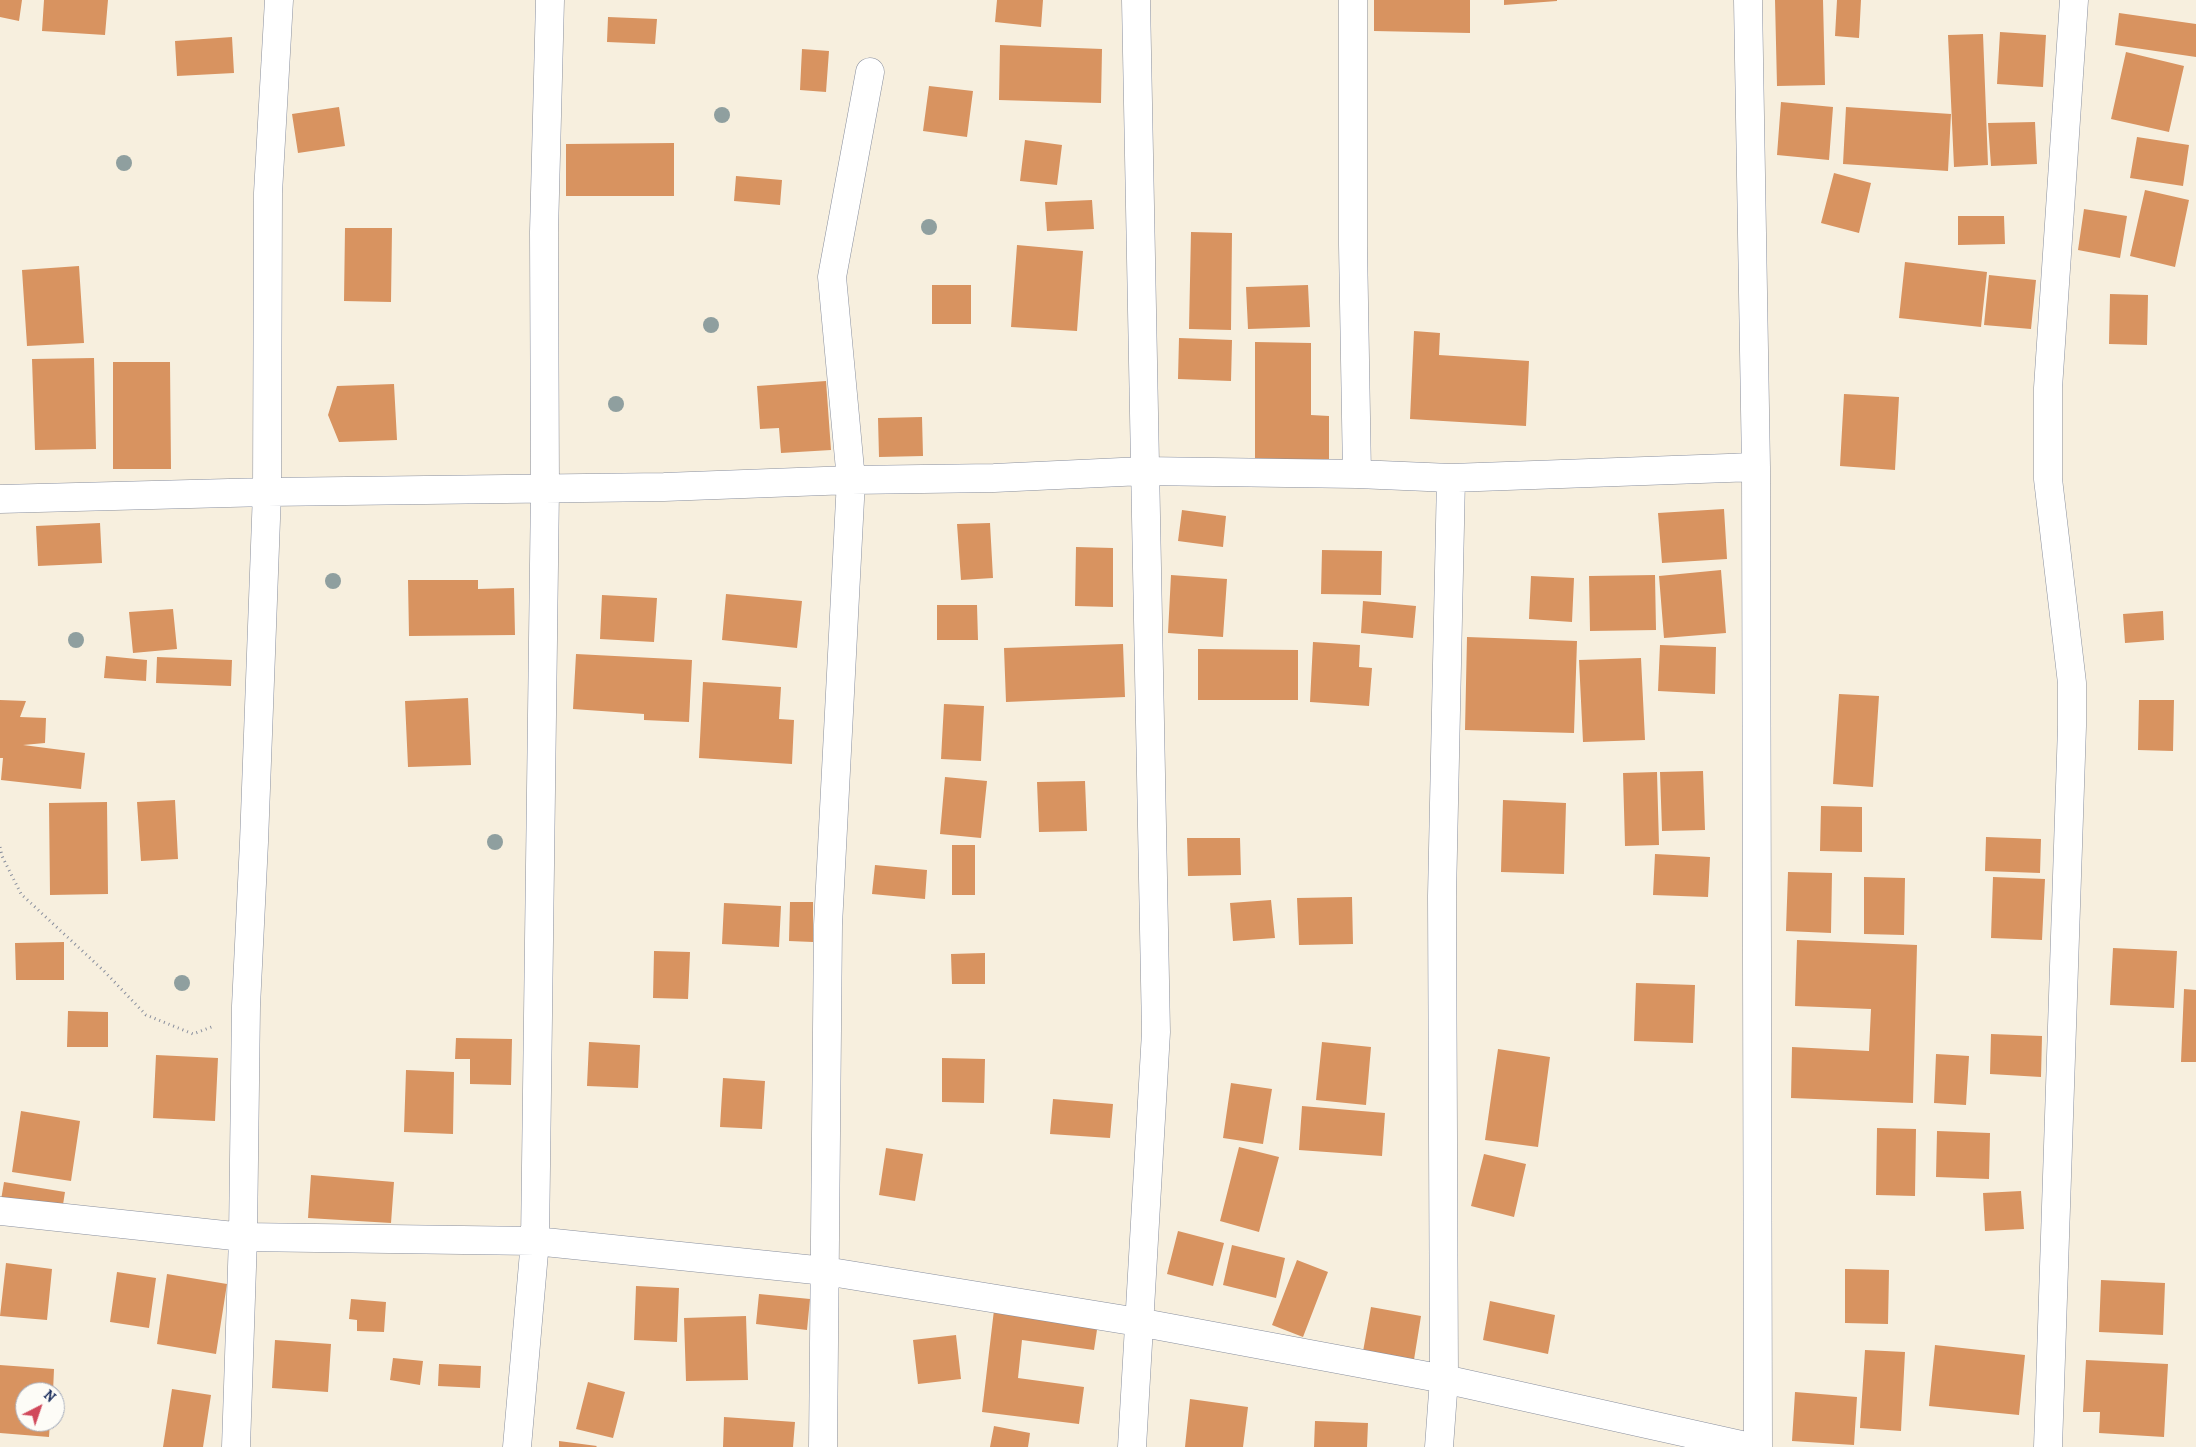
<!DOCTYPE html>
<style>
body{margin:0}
#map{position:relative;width:2196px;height:1447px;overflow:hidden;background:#f7efde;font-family:Alegreya,serif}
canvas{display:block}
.north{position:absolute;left:15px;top:1382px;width:50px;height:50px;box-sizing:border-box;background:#fdfcf7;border:1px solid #a3aaba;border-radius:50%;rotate:41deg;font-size:14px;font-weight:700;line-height:20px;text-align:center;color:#1b2f5e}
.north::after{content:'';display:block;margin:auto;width:18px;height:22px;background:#d1495b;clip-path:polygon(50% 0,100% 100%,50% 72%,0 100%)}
</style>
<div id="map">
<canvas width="2196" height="1447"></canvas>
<div class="north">N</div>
</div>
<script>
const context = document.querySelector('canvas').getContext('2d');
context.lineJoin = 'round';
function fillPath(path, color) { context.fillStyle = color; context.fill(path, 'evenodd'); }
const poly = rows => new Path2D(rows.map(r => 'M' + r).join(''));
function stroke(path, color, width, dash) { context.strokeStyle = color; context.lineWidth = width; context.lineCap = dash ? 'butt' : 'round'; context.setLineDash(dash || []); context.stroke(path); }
fillPath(poly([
 [0,0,22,0,19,21,0,17],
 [44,0,108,0,105,35,42,31],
 [997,0,1043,0,1041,27,995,22],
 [1374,0,1470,0,1470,33,1374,31],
 [1504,0,1557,0,1557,1,1504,5],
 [1775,0,1823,0,1825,85,1777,86],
 [1837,0,1861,0,1859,38,1835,36],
 [2119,13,2196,24,2196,57,2115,45],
 [608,17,657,19,655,44,607,42],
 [2000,32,2046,35,2043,87,1997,84],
 [1983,34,1988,165,1954,167,1948,35],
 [232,37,234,73,177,76,175,41],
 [1000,45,1102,49,1101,103,999,100],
 [802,49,829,51,826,92,800,90],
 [2126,52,2184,66,2169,132,2111,119],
 [929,86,973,91,967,137,923,131],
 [1781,102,1833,107,1829,160,1777,155],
 [339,107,345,146,298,153,292,114],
 [1846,107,1951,114,1948,171,1843,164],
 [2035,122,2037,164,1991,166,1988,123],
 [2137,137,2189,145,2183,186,2130,178],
 [1025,140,1062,145,1057,185,1020,181],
 [674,143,674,196,566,196,566,144],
 [1834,173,1871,183,1859,233,1821,223],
 [736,176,782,180,780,205,734,201],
 [2145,190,2189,200,2175,267,2130,256],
 [1092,200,1094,229,1047,231,1045,202],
 [2084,209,2127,216,2120,258,2078,250],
 [1958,216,2004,216,2005,244,1958,245],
 [345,228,392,228,391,302,344,301],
 [1191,232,1232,233,1231,330,1189,329],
 [1017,245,1083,251,1077,331,1011,327],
 [1905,262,1987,272,1981,327,1899,318],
 [79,266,84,343,27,346,22,270],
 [1989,275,2036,280,2031,329,1984,325],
 [932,285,971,285,971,324,932,324],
 [1308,285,1310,327,1248,329,1246,287],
 [2110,294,2148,295,2147,345,2109,344],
 [1414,331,1440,333,1439,355,1529,361,1526,426,1410,419],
 [1179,338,1232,340,1231,381,1178,379],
 [1255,342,1311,343,1311,415,1329,416,1329,459,1255,459],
 [94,358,96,449,35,450,32,359],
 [113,362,170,362,171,469,113,469],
 [826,381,831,450,781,453,779,428,760,429,757,386],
 [394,384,397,440,339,442,328,415,337,386],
 [1844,394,1899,397,1895,470,1840,466],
 [922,417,923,456,879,457,878,418],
 [1724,509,1727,559,1662,563,1658,513],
 [1182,510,1226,516,1223,547,1178,541],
 [100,523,102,563,38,566,36,526],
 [990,523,993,578,961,580,957,524],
 [1076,547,1113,548,1113,607,1075,606],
 [1322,550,1382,551,1381,595,1321,594],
 [1721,570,1726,633,1664,638,1659,576],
 [1171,575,1227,579,1223,637,1168,633],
 [1655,575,1656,630,1590,631,1589,576],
 [1531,576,1574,578,1572,622,1529,619],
 [408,580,478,580,478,589,514,588,515,635,409,636],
 [726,594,802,601,797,648,722,640],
 [602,595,657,598,654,642,600,639],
 [1363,601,1416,606,1413,638,1361,633],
 [937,605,977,605,978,640,937,640],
 [173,609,177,649,133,653,129,612],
 [2163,611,2164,640,2125,643,2123,614],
 [1467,637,1577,641,1574,733,1465,730],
 [1313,642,1360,645,1359,667,1372,668,1369,706,1310,702],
 [1123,644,1125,697,1006,702,1004,648],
 [1660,645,1716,647,1715,694,1658,691],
 [1198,649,1298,650,1298,700,1198,700],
 [576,654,692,660,689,722,644,720,644,714,573,709],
 [106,656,147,660,146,681,104,678],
 [157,657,232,660,231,686,156,683],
 [1641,658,1645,740,1583,742,1579,660],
 [703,682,781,687,779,719,794,720,792,764,699,758],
 [1839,694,1879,696,1873,787,1833,784],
 [468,698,471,765,408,767,405,701],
 [0,700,26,701,20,717,46,718,45,743,23,745,85,753,81,789,1,780,3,758,0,758],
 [2139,700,2174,700,2173,751,2138,750],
 [944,704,984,706,981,761,941,759],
 [1703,771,1705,830,1662,831,1660,772],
 [1657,772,1659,845,1625,846,1623,773],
 [945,777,987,781,981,838,940,834],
 [1085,781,1087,831,1039,832,1037,782],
 [175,800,178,859,141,861,137,802],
 [1503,800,1566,803,1564,874,1501,872],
 [107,802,108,894,50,895,49,803],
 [1821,806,1862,807,1862,852,1820,851],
 [1986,837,2041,839,2040,873,1985,871],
 [1187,838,1240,838,1241,875,1188,876],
 [952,845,975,845,975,895,952,895],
 [1655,854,1710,857,1708,897,1653,895],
 [875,865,927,870,925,899,872,894],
 [1788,872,1832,873,1831,933,1786,931],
 [1864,877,1905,878,1904,935,1864,934],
 [1993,877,2045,879,2042,940,1991,938],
 [1352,897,1353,944,1299,945,1297,898],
 [1271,900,1275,938,1233,941,1230,903],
 [790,902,813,902,813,942,789,941],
 [724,903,781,906,779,947,722,944],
 [1797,940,1917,945,1913,1103,1791,1098,1792,1047,1869,1051,1871,1009,1795,1006],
 [64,942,64,980,16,980,15,943],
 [2113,948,2177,951,2174,1008,2110,1005],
 [654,951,690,952,688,999,653,998],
 [985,953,985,984,952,984,951,954],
 [1636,983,1695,985,1693,1043,1634,1041],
 [2184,989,2196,990,2196,1062,2181,1062],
 [68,1011,108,1012,108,1047,67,1047],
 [1991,1034,2042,1036,2041,1077,1990,1074],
 [456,1038,512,1039,511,1085,470,1084,470,1059,455,1059],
 [589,1042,640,1045,638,1088,587,1086],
 [1322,1042,1371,1047,1366,1105,1316,1100],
 [1498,1049,1550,1057,1538,1147,1485,1140],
 [1936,1054,1969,1056,1966,1105,1934,1103],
 [156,1055,218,1058,215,1121,153,1118],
 [942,1058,985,1059,984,1103,942,1102],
 [406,1070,454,1072,453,1134,404,1132],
 [723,1078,765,1081,762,1129,720,1127],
 [1231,1083,1272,1089,1263,1144,1223,1138],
 [1053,1099,1113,1104,1110,1138,1050,1134],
 [1302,1106,1385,1113,1382,1156,1299,1150],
 [21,1111,80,1121,71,1181,12,1172],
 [1877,1128,1916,1129,1915,1196,1876,1195],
 [1937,1131,1990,1133,1989,1179,1936,1177],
 [1239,1147,1279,1157,1259,1232,1220,1221],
 [886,1148,923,1154,915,1201,879,1195],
 [1484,1154,1526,1164,1514,1217,1471,1206],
 [311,1175,394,1182,391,1223,308,1218],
 [4,1182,65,1192,62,1211,0,1206],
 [2021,1191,2024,1229,1985,1231,1983,1193],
 [1178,1231,1224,1243,1213,1286,1167,1274],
 [1232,1245,1285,1258,1276,1298,1223,1285],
 [1297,1260,1328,1272,1303,1337,1272,1325],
 [6,1263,52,1269,47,1320,0,1316],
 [1845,1269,1889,1270,1888,1324,1845,1323],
 [117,1272,156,1278,149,1328,110,1322],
 [167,1274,227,1284,216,1354,157,1344],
 [2101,1280,2165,1283,2163,1335,2099,1332],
 [636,1286,679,1288,677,1342,634,1340],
 [759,1294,810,1299,807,1330,756,1324],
 [351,1299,386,1302,384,1332,357,1331,357,1320,349,1319],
 [1490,1301,1555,1315,1548,1354,1483,1340],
 [1371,1307,1421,1316,1413,1366,1362,1357],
 [994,1310,1098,1323,1094,1350,1022,1340,1018,1378,1084,1387,1079,1424,982,1412],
 [746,1316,748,1380,686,1381,684,1318],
 [956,1335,961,1379,918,1384,913,1340],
 [275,1340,331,1344,328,1392,272,1388],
 [1935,1345,2025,1355,2019,1415,1929,1406],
 [1865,1350,1905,1352,1901,1431,1860,1428],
 [393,1358,423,1361,420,1385,390,1380],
 [2086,1360,2168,1364,2164,1437,2099,1433,2100,1412,2083,1412],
 [439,1364,481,1366,480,1388,438,1386],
 [0,1365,54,1369,53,1392,25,1392,25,1422,50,1422,49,1437,0,1433],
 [588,1382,625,1392,613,1438,576,1429],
 [172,1389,211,1395,203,1447,163,1447],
 [1795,1392,1857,1397,1854,1445,1792,1441],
 [1190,1399,1248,1407,1243,1447,1185,1447],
 [724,1417,795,1422,793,1447,723,1447],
 [1315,1421,1368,1423,1367,1447,1314,1447],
 [994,1426,1030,1433,1028,1447,990,1447],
 [559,1441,597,1446,596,1447,559,1447]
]), '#d89360');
const minor = poly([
 [1353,0,1353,245,1357,474],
 [1748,0,1756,467,1758,1447],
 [0,499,267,492,664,487,851,480,994,478,1143,471,1357,474,1451,478,1756,467],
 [0,1211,243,1237,535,1241,825,1271,1138,1322,1444,1379,1750,1447],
 [236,1447,243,1237,246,1006,254,842,267,492,268,193,279,0],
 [517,1447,535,1241,545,489,544,232,550,0],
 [823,1447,828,925,851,480,832,277,870,72],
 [1132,1447,1156,1032,1136,0],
 [1439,1447,1444,1379,1442,896,1451,478],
 [2048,1447,2072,726,2072,683,2048,479,2048,388,2074,0]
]);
stroke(minor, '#898f9e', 29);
stroke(poly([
 [0,847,2,856,21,894,104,971,146,1015,193,1034,214,1026]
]), '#898f9e', 3, [1, 4]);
stroke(minor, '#fff', 28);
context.fillStyle = '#8f9f9f';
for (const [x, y] of [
 [722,115],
 [124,163],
 [929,227],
 [711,325],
 [616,404],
 [333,581],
 [76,640],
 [495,842],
 [182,983]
]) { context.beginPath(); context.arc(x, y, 8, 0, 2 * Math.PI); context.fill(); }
</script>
